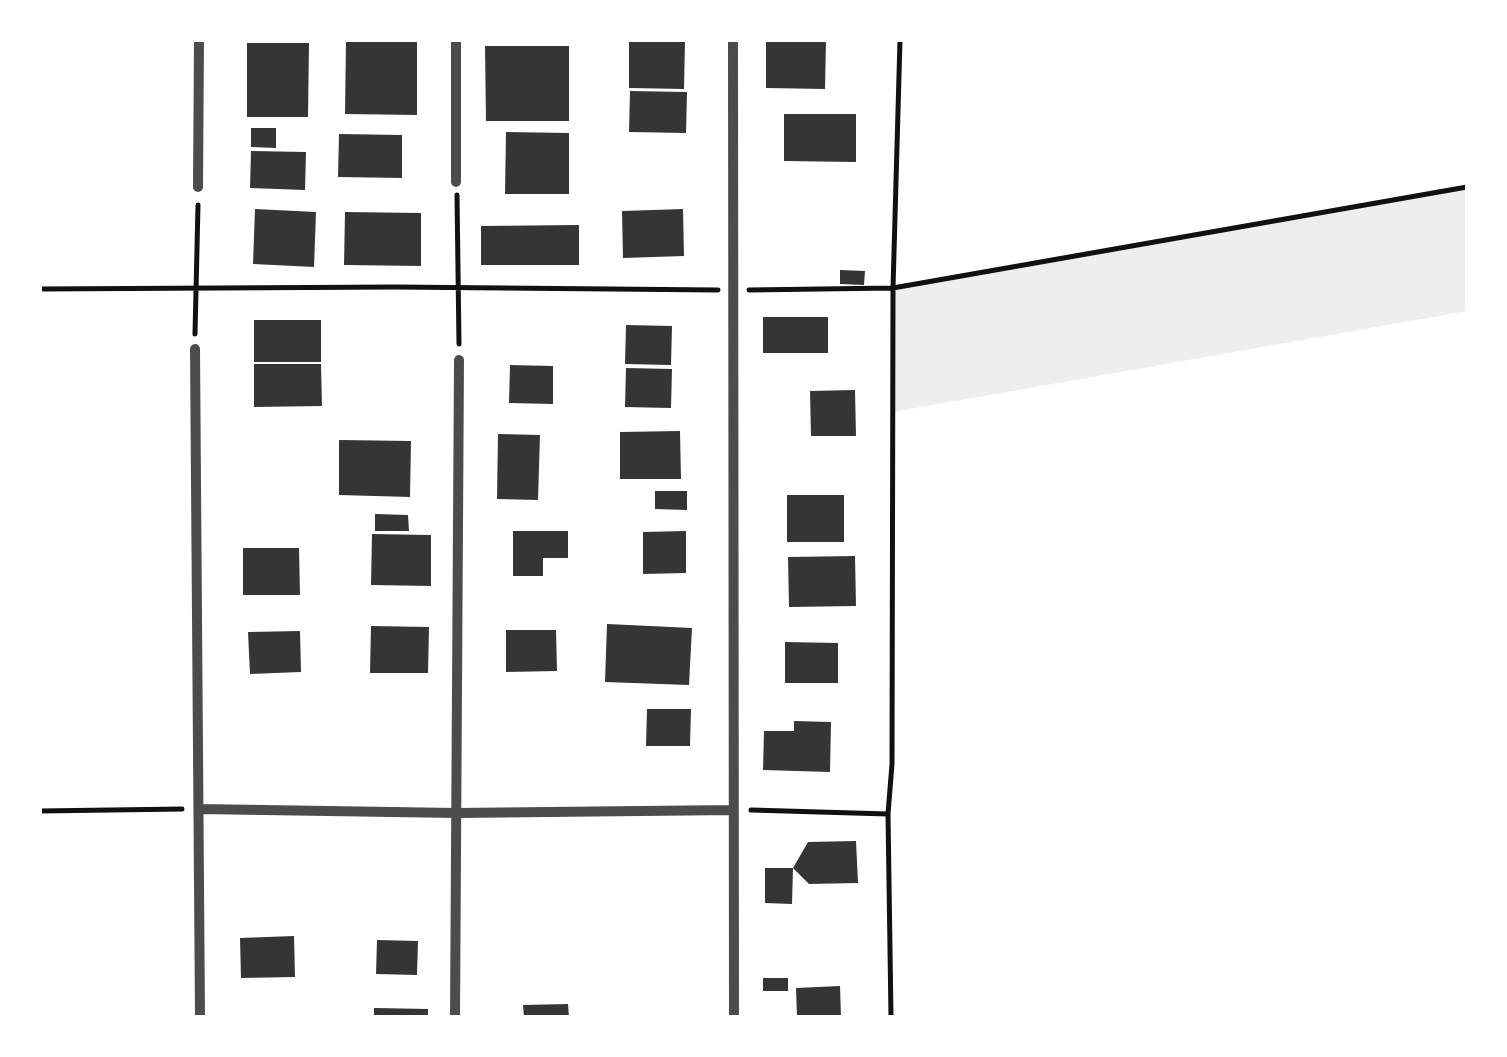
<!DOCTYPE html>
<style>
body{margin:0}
#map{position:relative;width:1507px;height:1057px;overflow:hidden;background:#fff;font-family:Poppins,sans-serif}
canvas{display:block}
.frame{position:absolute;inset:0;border:42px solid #fff;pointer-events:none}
</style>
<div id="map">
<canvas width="1507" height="1057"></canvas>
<div class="frame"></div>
</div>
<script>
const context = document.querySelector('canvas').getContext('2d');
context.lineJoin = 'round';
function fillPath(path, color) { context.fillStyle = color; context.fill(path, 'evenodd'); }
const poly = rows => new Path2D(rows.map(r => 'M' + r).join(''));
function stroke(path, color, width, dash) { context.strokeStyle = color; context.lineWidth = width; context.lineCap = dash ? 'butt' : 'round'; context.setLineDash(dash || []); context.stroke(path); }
fillPath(poly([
 [1467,187,1467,311,893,412,893,288]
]), '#eee');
fillPath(poly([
 [346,40,417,40,417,115,345,114],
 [629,40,685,40,684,89,629,88],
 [766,40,826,40,825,89,766,88],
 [247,43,309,43,308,117,247,117],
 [485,46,569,46,569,121,486,121],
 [630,91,687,92,686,133,629,132],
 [784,114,856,114,856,162,784,161],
 [251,128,276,128,276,148,251,147],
 [506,132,569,133,569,194,505,194],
 [339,134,402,135,402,178,338,177],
 [251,151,306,152,305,190,250,188],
 [255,209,316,212,314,267,253,264],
 [683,209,684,256,623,258,622,211],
 [345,212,421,213,421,266,344,265],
 [579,225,579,265,481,265,481,226],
 [840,270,865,271,864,285,840,284],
 [763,317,828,317,828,353,763,353],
 [254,320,321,320,321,362,254,362],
 [626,325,672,326,671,365,625,364],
 [254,364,321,364,322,406,254,407],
 [510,365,553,366,553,404,509,403],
 [626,368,672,369,671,408,625,407],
 [855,390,856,436,811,436,810,391],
 [680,431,681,479,620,479,620,432],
 [498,434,540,435,538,500,497,499],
 [339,440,411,441,410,497,339,495],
 [655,491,687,491,687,510,655,509],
 [787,495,844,495,844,542,787,542],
 [375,514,408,515,409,531,375,531],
 [513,531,568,531,568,558,543,558,543,576,513,576],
 [686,531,686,573,643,574,643,532],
 [372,534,431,535,431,586,371,585],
 [243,548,299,548,300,595,243,595],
 [855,556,856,606,789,607,788,557],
 [607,624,692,628,689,685,605,682],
 [371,626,429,627,428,673,370,673],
 [506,630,556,630,557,671,506,672],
 [300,631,301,672,250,674,248,632],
 [785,642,838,643,838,683,785,683],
 [647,709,691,709,690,746,646,746],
 [794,721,831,722,830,772,763,770,764,731,794,731],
 [856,841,858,883,809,884,793,868,808,842],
 [765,868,793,868,792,904,765,903],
 [294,936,295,977,241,978,240,938],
 [377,940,418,941,417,975,376,974],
 [763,978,788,978,788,991,763,991],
 [840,986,841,1017,797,1017,796,988],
 [568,1004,569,1017,524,1017,523,1005],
 [374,1008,428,1009,428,1017,374,1017]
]), '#353535');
stroke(poly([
 [457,195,459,344],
 [40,289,395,287,718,290],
 [749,290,893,288,1467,187],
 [195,334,198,205],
 [751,810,888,814],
 [40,811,182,809],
 [891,1017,888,814,892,764,893,288,900,40]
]), '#111', 5);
stroke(poly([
 [456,40,456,182],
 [733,40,734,1017],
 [198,187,199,40],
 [195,349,200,1017],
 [199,809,456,813,733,810],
 [455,1017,459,360]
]), '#4c4c4c', 10);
</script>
